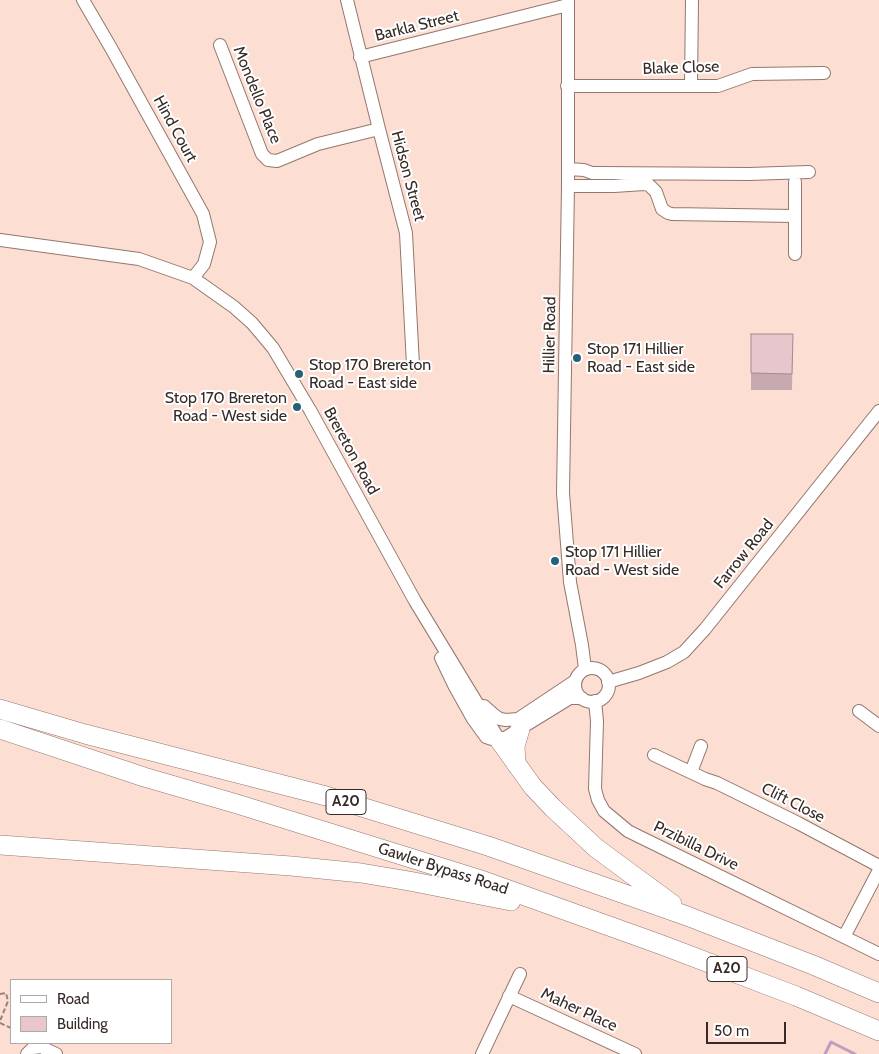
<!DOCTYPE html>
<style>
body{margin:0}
#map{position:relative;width:879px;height:1054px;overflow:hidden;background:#fdded3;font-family:Cabin,sans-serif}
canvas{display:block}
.legend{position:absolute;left:10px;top:979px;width:162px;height:65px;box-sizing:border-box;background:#fff;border:1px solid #afaaa8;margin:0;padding:6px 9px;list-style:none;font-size:15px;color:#362b26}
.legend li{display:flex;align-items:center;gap:10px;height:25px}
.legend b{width:25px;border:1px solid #afaaa8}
.scale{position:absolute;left:706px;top:1022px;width:80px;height:22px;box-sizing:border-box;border:2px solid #362b26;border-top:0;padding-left:6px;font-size:15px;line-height:18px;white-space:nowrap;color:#362b26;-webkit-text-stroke:4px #fff;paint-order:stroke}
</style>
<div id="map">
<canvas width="879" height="1054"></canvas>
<ul class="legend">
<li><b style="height:6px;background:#fff"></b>Road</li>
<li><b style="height:14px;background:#e7c6cc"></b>Building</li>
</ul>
<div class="scale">50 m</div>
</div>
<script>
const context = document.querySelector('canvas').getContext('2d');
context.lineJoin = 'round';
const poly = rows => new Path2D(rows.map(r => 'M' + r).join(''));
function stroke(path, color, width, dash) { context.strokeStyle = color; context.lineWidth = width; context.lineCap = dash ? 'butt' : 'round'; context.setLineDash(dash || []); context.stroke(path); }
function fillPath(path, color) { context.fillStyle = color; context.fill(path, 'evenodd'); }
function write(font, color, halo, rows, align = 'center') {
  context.font = font + ' Cabin,sans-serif'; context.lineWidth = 4; context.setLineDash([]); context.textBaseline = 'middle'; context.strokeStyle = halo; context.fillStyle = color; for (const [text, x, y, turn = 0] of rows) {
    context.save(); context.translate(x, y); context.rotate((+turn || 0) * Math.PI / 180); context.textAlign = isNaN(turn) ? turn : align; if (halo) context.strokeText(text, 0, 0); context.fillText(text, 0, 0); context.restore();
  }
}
stroke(poly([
 [825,1054,831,1042,855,1054]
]), '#c49bbd', 3);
const minor = poly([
 [83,0,111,48,203,214,210,242,204,264,193,278],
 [347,0,379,129,406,233,413,365],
 [568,0,568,186,563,493,570,582,582,645,585,669],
 [220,45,262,154,268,160,277,161,318,144,379,129],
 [360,57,568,5],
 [567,86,718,86,752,74,824,73],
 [691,86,692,0],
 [568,169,584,170,592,173,598,173,749,174,809,172],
 [795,182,795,254],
 [568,186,614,186,644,184,649,185,656,192,662,209,668,213,672,214,794,216],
 [0,240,139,259,193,278,234,307,252,323,273,348,310,410,415,601,500,741],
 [441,658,454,685,473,719,486,737,492,739,500,741,570,698,582,698],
 '575 685a17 17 0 1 1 34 0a17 17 0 1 1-34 0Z',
 [608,682,639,673,667,662,684,652,705,629,879,411],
 [595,701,597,721,595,789,598,800,604,811,628,831,638,836,879,954],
 [484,706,494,715,500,719,506,720,518,719,575,681],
 [859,711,879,726],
 [654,755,705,779,717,783,798,823,879,866],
 [691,772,701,746],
 [844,937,879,870],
 [509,996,635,1054],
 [27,1054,33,1048,41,1047,56,1054],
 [482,1054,520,974]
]);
const highway = poly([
 [0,709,85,734,326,796,488,846,687,916,813,965,879,993],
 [0,729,144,777,237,804,478,879,662,945,796,996,879,1031],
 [500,741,533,787,553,808,596,848,672,904],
 [516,764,515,746,520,729],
 [0,845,291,866,361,873,409,881,511,901]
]);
stroke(minor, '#93776d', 14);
stroke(highway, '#93776d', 20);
stroke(poly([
 [0,994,6,993,8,1001,0,1021],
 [0,1023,11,1028]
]), '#97827a', 2, [5, 2.5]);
stroke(minor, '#fff', 12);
stroke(highway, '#fff', 19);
fillPath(poly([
 [793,334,792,390,751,390,751,373]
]), '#c7aaaf');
const building = poly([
 [751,334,793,334,792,374,751,373,751,334]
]);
fillPath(building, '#e7c6cc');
stroke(building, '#a28b8f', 1);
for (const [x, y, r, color] of [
 [577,358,5,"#276179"],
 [299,374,5,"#276179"],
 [297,407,5,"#276179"],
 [555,561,5,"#276179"]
]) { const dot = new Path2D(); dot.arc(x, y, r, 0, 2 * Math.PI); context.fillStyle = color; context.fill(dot); stroke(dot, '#fff', 2); }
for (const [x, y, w] of [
 [346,802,40],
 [727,969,40]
]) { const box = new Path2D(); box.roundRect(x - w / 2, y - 12.5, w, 25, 4); context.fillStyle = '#fff'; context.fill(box); stroke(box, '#362b26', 1); }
write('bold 15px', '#362b26', null, [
 ["A20",346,802],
 ["A20",727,969]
]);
write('16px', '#362b26', '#fff', [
 ["Barkla Street",417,26,-14],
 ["Blake Close",681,68,-2],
 ["Mondello Place",257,95,68],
 ["Hind Court",175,129,61],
 ["Hidson Street",408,176,75],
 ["Hillier Road",550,335,-89],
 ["Brereton Road",351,451,61],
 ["Farrow Road",744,554,-51],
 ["Clift Close",793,803,27],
 ["Przibilla Drive",696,846,26],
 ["Gawler Bypass Road",443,869,18],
 ["Maher Place",579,1010,25]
]);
write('16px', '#362b26', '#fff', [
 ["Stop 171 Hillier",587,349],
 ["Road - East side",587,367],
 ["Stop 170 Brereton",309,365],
 ["Road - East side",309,383],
 ["Stop 170 Brereton",287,398,"right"],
 ["Road - West side",287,416,"right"],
 ["Stop 171 Hillier",565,552],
 ["Road - West side",565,570]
], 'left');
</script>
